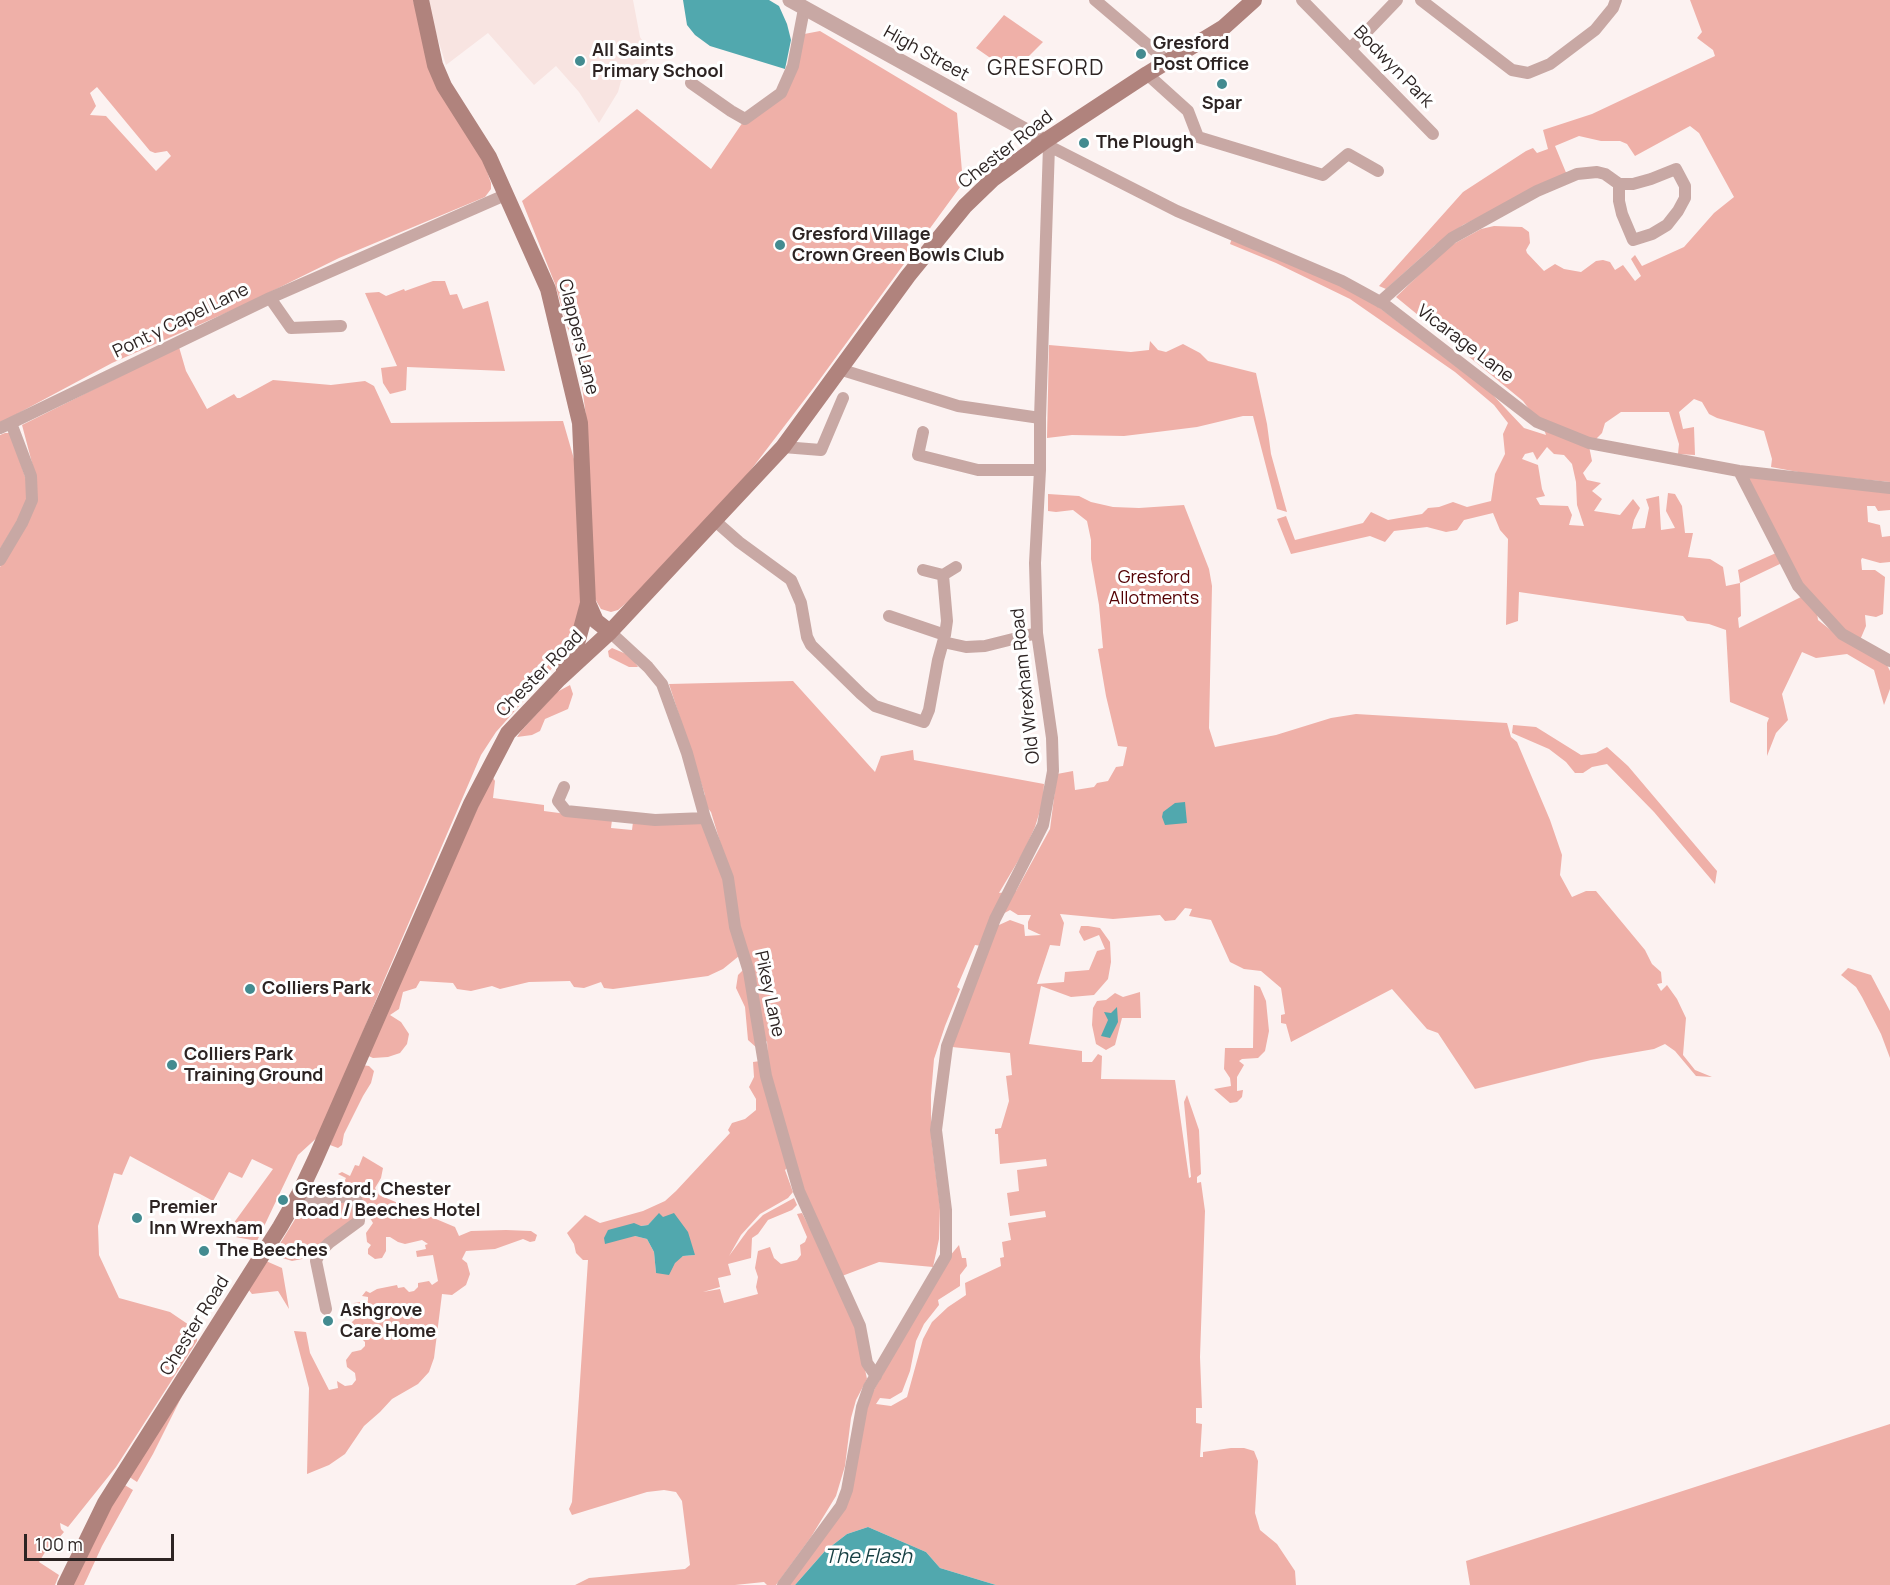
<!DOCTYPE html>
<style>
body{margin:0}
#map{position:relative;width:1890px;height:1585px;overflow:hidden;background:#fcf2f1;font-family:Manrope,sans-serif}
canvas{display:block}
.scale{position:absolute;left:24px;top:1534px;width:150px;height:27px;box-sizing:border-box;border:3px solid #2d2423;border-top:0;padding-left:8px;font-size:18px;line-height:21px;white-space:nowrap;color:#2d2423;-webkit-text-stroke:4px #fff;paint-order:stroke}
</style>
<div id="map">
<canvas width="1890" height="1585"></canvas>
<div class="scale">100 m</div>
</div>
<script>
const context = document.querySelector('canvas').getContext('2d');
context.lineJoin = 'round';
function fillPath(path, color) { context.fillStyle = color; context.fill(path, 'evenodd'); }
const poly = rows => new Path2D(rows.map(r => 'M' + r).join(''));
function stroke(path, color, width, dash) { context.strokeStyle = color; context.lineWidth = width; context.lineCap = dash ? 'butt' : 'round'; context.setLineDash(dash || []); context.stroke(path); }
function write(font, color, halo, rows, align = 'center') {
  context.font = font + ' Manrope,sans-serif'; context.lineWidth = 6; context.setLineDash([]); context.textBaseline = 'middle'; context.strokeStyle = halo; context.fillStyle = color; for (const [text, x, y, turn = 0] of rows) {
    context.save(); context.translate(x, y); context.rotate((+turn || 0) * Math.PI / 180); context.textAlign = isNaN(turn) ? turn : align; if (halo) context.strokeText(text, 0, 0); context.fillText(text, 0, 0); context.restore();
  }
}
fillPath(poly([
 [428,0,633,0,640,37,653,56,621,81,618,92,599,123,579,92,556,66,534,85,488,33,446,65,435,30]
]), '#f8e4e1');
fillPath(poly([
 [0,0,413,0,434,74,478,145,491,183,491,189,485,197,339,258,244,305,112,363,0,423],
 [97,87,150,151,155,153,167,151,171,156,156,171,106,116,90,115,96,106,90,93],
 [1690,0,1890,0,1890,482,1809,474,1771,467,1772,459,1764,431,1717,418,1709,414,1702,402,1694,399,1679,412,1683,429,1694,427,1695,455,1678,454,1679,444,1669,412,1621,412,1605,423,1602,433,1589,446,1592,461,1583,473,1587,480,1601,483,1592,491,1602,499,1594,511,1620,515,1633,499,1640,508,1634,520,1632,529,1645,528,1649,508,1646,499,1659,496,1661,530,1675,528,1666,511,1668,493,1675,494,1682,506,1685,533,1693,533,1688,557,1710,559,1723,567,1726,586,1740,583,1738,570,1776,553,1782,563,1740,583,1741,616,1738,618,1739,628,1803,596,1817,613,1818,620,1832,631,1886,663,1890,671,1890,689,1884,705,1874,670,1847,654,1816,658,1802,652,1782,694,1788,720,1776,733,1767,756,1767,723,1769,718,1730,702,1726,630,1709,624,1687,621,1683,616,1519,592,1518,621,1506,625,1508,539,1500,530,1493,513,1464,520,1457,530,1446,532,1427,527,1394,531,1385,542,1370,536,1291,554,1277,519,1286,516,1295,540,1363,523,1371,512,1388,520,1422,514,1428,508,1439,507,1453,502,1467,507,1491,501,1495,474,1505,454,1503,434,1508,423,1494,405,1455,372,1350,299,1276,263,1230,244,1232,238,1342,284,1368,299,1491,393,1524,428,1546,435,1544,429,1523,401,1396,297,1448,247,1481,229,1494,226,1522,227,1529,232,1530,243,1526,250,1527,253,1544,271,1555,264,1564,269,1581,272,1596,261,1603,260,1610,262,1615,270,1623,265,1635,281,1641,276,1631,259,1635,255,1642,266,1684,247,1714,213,1734,197,1699,133,1690,126,1635,156,1627,144,1620,141,1601,141,1579,136,1555,146,1567,175,1463,225,1434,246,1386,289,1379,286,1463,192,1526,151,1533,148,1537,153,1548,149,1543,130,1592,114,1715,56,1713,50,1697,38,1702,32],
 [1547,447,1554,454,1564,455,1572,464,1576,482,1577,505,1584,526,1569,525,1572,515,1568,506,1540,505,1536,498,1545,496,1542,489,1538,465,1522,459,1525,454,1533,452,1537,460],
 [1004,15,1043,42,1012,73,976,48],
 [820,31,957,113,963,183,815,386,747,475,631,599,618,610,611,612,601,609,595,599,587,424,580,371,555,284,522,201,637,109,711,169,745,119,781,93,799,35],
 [433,281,445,281,450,295,457,294,463,309,488,301,505,371,407,367,406,390,390,394,383,383,381,368,397,366,365,293,379,292,386,296,404,289,405,291],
 [1150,341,1158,350,1166,352,1183,344,1200,353,1208,361,1256,373,1267,424,1271,454,1287,512,1277,509,1253,416,1243,416,1197,427,1157,432,1124,436,1072,435,1047,438,1049,345,1131,352,1149,350],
 [179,347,186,371,207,409,234,394,237,398,240,398,273,380,331,385,365,381,374,386,391,423,563,421,576,466,581,599,571,644,545,677,496,732,481,755,385,978,321,1134,298,1155,257,1241,225,1235,273,1169,252,1159,242,1178,229,1172,213,1201,130,1156,122,1175,114,1173,98,1226,99,1255,119,1298,170,1312,192,1327,197,1334,197,1341,116,1467,68,1527,60,1523,61,1529,64,1532,52,1546,47,1549,39,1562,59,1575,55,1585,0,1585,0,567,28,520,36,478,22,425],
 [5,433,10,433,27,482,28,499,22,513,0,549,0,435],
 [1744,476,1890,492,1890,510,1878,511,1875,506,1867,506,1868,522,1880,525,1882,537,1890,536,1890,562,1880,563,1862,558,1861,560,1862,570,1875,570,1885,577,1883,614,1876,617,1865,615,1866,626,1860,640,1841,629,1800,584],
 [1048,494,1079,496,1091,502,1113,507,1139,508,1184,505,1209,569,1212,586,1209,728,1215,747,1276,735,1331,718,1356,714,1507,723,1511,737,1517,742,1550,820,1562,855,1560,875,1572,897,1586,891,1596,891,1645,950,1652,964,1661,972,1662,983,1657,984,1661,991,1667,985,1677,999,1686,1018,1683,1055,1695,1070,1712,1077,1696,1076,1675,1051,1665,1044,1654,1049,1591,1060,1475,1089,1438,1033,1427,1029,1392,989,1291,1042,1286,1024,1281,1023,1281,1015,1285,1014,1281,988,1261,971,1244,969,1230,962,1211,920,1189,916,1192,909,1185,908,1175,920,1165,921,1160,915,1113,919,1060,914,1064,923,1060,946,1050,945,1037,984,1064,982,1065,972,1089,970,1097,951,1105,949,1099,935,1084,941,1079,932,1081,926,1088,926,1100,928,1110,942,1111,962,1108,979,1094,995,1071,997,1041,986,1029,1044,1082,1051,1082,1062,1092,1062,1098,1054,1102,1056,1101,1079,1175,1080,1189,1178,1191,1177,1184,1102,1187,1095,1199,1130,1201,1174,1197,1177,1197,1183,1201,1182,1205,1211,1200,1357,1202,1408,1196,1408,1196,1423,1202,1424,1200,1457,1203,1457,1203,1452,1231,1448,1244,1448,1254,1451,1258,1461,1255,1513,1260,1530,1277,1544,1295,1571,1296,1585,996,1585,940,1568,926,1552,868,1527,847,1534,825,1551,795,1585,787,1585,846,1506,866,1404,949,1257,959,1245,962,1258,966,1258,967,1266,960,1275,960,1286,938,1300,939,1305,924,1324,916,1341,910,1371,902,1392,890,1399,880,1398,876,1404,891,1406,907,1397,923,1339,932,1322,948,1307,966,1295,965,1283,1001,1266,1000,1258,1004,1257,1002,1242,1011,1240,1008,1223,1046,1217,1045,1211,1010,1216,1007,1193,1019,1191,1017,1170,1047,1166,1046,1159,1000,1164,998,1134,995,1134,995,1129,1001,1128,1009,1101,1006,1076,1012,1075,1010,1053,952,1047,988,947,975,945,957,987,960,989,945,1026,934,1059,931,1095,931,1136,940,1207,939,1239,933,1267,879,1262,842,1276,823,1240,794,1162,785,1170,793,1192,788,1198,760,1214,741,1235,729,1256,748,1230,763,1215,794,1198,797,1205,792,1210,768,1220,758,1234,752,1238,751,1258,728,1264,731,1275,718,1278,720,1287,703,1292,720,1289,724,1303,758,1294,756,1287,758,1277,755,1268,758,1251,770,1247,774,1258,781,1264,797,1260,801,1255,800,1245,805,1242,807,1237,797,1214,802,1213,842,1291,856,1325,867,1379,856,1400,851,1418,845,1466,836,1496,811,1537,776,1585,767,1585,764,1582,735,1585,575,1585,589,1578,685,1569,690,1565,682,1501,676,1492,664,1490,647,1492,572,1515,569,1509,572,1502,588,1260,583,1260,576,1253,574,1244,567,1233,585,1215,600,1223,643,1211,665,1201,676,1191,730,1133,728,1130,732,1123,745,1119,756,1110,756,1099,749,1087,754,1077,753,1062,768,1060,767,1041,758,1049,748,1040,745,1007,736,988,738,975,745,968,739,956,723,969,708,976,613,989,604,988,601,982,584,988,574,987,570,981,529,982,500,989,492,986,471,991,457,989,453,983,420,981,416,988,403,992,399,1009,390,1015,401,1022,409,1034,407,1044,400,1053,388,1057,373,1058,366,1055,492,776,495,781,493,798,544,805,544,811,612,820,611,828,632,830,633,822,698,823,704,825,724,855,711,812,705,805,705,795,669,684,793,681,875,772,881,756,913,750,914,760,1044,784,1043,801,1035,827,1024,851,999,893,1016,891,1050,829,1057,774,1073,771,1075,790,1094,787,1097,783,1108,781,1116,767,1123,766,1127,747,1118,746,1106,696,1098,649,1103,648,1099,605,1091,559,1091,540,1087,521,1073,510,1056,512,1048,511],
 [1010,910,1018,915,1031,915,1028,922,1028,929,1041,935,1025,936,1024,925,1010,920,999,925,990,921],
 [659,1214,695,1255,683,1256,656,1273,654,1252,647,1239,635,1236,641,1226,648,1225],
 [612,648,631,656,638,667,629,667,609,657,608,651],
 [570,685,573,694,568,709,545,719,540,731,532,735,517,737,521,731,557,692],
 [1513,725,1536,727,1581,755,1596,753,1607,747,1628,766,1717,871,1715,884,1654,812,1607,764,1592,767,1583,773,1575,773,1566,762,1549,749,1512,733],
 [1848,968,1871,975,1890,1011,1890,1058,1881,1034,1862,997,1856,987,1841,975],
 [1254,985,1260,987,1266,1001,1269,1031,1265,1051,1258,1058,1242,1059,1239,1061,1244,1065,1237,1077,1237,1091,1243,1090,1242,1097,1237,1102,1230,1103,1214,1089,1231,1086,1230,1078,1224,1069,1225,1048,1253,1048],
 [1140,992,1141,1018,1122,1018,1115,1045,1106,1050,1096,1044,1092,1025,1093,1008,1097,1001,1106,1000,1115,993,1123,997],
 [362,1065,369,1066,374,1071,371,1083,363,1096,344,1134,342,1145,338,1148,330,1145],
 [363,1156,383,1168,381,1178,375,1188,379,1195,455,1227,459,1236,471,1231,506,1230,531,1231,537,1235,535,1241,530,1242,523,1239,495,1249,466,1251,462,1259,467,1263,470,1274,466,1285,452,1295,442,1294,434,1358,429,1372,418,1384,392,1399,380,1412,364,1426,345,1454,329,1465,307,1474,309,1388,294,1331,306,1332,310,1353,329,1390,338,1388,337,1381,345,1386,352,1385,356,1380,355,1373,347,1367,346,1360,352,1352,361,1350,365,1346,365,1342,354,1331,351,1331,343,1324,344,1322,347,1324,351,1323,355,1319,354,1314,349,1310,354,1303,368,1301,368,1297,362,1296,366,1291,370,1293,377,1289,397,1285,398,1288,404,1287,409,1292,414,1291,418,1287,418,1283,429,1281,432,1285,438,1281,433,1255,417,1257,416,1251,426,1249,425,1245,428,1244,422,1240,405,1244,398,1242,390,1237,386,1237,386,1251,382,1258,375,1259,368,1254,368,1249,371,1245,367,1242,366,1233,373,1223,367,1213,347,1193,347,1184,344,1182,346,1178,338,1174,342,1172,350,1176,355,1165,359,1166],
 [344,1198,353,1204,353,1222,312,1257,292,1261,273,1255,305,1203],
 [266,1261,282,1268,289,1309,278,1291,252,1294,248,1289],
 [182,1396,153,1454,137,1482,128,1476],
 [1890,1424,1890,1585,1470,1585,1466,1561],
 [123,1484,133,1490,102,1546,84,1585,70,1585]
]), '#efb0a8');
fillPath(poly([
 [683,0,769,0,779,6,787,24,791,40,785,69,710,46,695,35,687,25],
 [1185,802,1187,823,1165,825,1162,817,1163,812,1175,803],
 [1117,1007,1118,1022,1110,1038,1101,1036,1108,1020,1104,1012,1111,1013],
 [659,1213,663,1217,674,1213,688,1232,695,1255,683,1256,675,1263,669,1275,656,1273,654,1252,647,1239,635,1236,605,1244,604,1238,608,1230,634,1223,641,1226,648,1225],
 [868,1527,926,1552,940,1568,996,1585,795,1585,825,1551,847,1534]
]), '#51a8ae');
stroke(poly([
 [1095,0,1168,62],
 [1302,0,1433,134],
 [1421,0,1512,70,1528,73,1550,64,1595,30,1613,8,1616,0],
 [1350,49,1397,0],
 [1147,74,1188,111,1198,137,1323,175,1348,154,1378,171],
 [691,83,731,111,745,119,781,93,793,66,804,9],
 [1046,142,1049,146,1177,211,1342,281,1384,304,1537,422,1589,443,1739,471,1890,488],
 [270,298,291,328,341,326],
 [1380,302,1452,238,1537,191,1577,174,1597,172,1605,174,1619,184,1633,184,1651,179,1676,169,1685,186,1685,198,1678,211,1667,225,1652,234,1633,240,1622,214,1619,201,1619,184],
 [839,369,958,406,1040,418],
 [0,428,11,423],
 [923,432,918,455,978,470,1040,470],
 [783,447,821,450,843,398],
 [1739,471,1798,586,1842,634,1890,661],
 [714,520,739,542,791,580,801,603,807,637,811,645,861,694,875,706,924,722,929,710,938,660,945,635,889,616],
 [0,560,22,523,32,500,31,476,11,423,270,298,505,195],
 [923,570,943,575,956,567],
 [943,575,947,621,945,635],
 [610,632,648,667,662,684,687,753,705,818,728,878,735,927,749,972,766,1076,799,1191,860,1326,867,1363,876,1376],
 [943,642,966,647,985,646,1037,633],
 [564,787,558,801,566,811,655,820,705,818],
 [299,1194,310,1200,351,1196,356,1199,358,1205,359,1221,329,1243,320,1252,316,1261,326,1309],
 [783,1585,841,1506,847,1490,862,1407,869,1387,946,1256,946,1210,936,1130,947,1046,995,919,1043,825,1053,771,1052,738,1037,633,1035,563,1040,470,1040,418,1049,146]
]), '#c8a8a4', 12);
stroke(poly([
 [790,0,1045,141]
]), '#c8a8a4', 15);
stroke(poly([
 [421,0,435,65,444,86,489,157,548,289,580,423,588,603,578,640,564,670],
 [588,603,596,621,610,632],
 [65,1585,105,1503,280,1227,299,1194,315,1160,471,804,508,733,559,679,610,632,783,447,908,276,965,206,993,179,1045,141,1147,74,1224,27,1254,0]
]), '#b0837d', 16);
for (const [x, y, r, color] of [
 [1141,54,6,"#438b90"],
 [580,61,6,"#438b90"],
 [1222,84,6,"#438b90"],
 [1084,143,6,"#438b90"],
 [780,245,6,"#438b90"],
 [250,989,6,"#438b90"],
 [172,1065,6,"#438b90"],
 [283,1200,6,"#438b90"],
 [137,1218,6,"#438b90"],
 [204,1251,6,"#438b90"],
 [328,1321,6,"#438b90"]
]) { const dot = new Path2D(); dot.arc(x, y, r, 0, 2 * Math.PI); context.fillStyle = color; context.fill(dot); stroke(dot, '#fff', 2); }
write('bold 18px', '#2d2423', '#fff', [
 ["Gresford",1153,44],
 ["Post Office",1153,65],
 ["All Saints",592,51],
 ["Primary School",592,72],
 ["Spar",1222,104,"center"],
 ["The Plough",1096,143],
 ["Gresford Village",792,235],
 ["Crown Green Bowls Club",792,256],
 ["Colliers Park",262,989],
 ["Colliers Park",184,1055],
 ["Training Ground",184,1076],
 ["Gresford, Chester",295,1190],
 ["Road / Beeches Hotel",295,1211],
 ["Premier",149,1208],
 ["Inn Wrexham",149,1229],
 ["The Beeches",216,1251],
 ["Ashgrove",340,1311],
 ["Care Home",340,1332]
], 'left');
write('18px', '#2d2423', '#fff', [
 ["High Street",926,54,29],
 ["Bodwyn Park",1393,67,46],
 ["Chester Road",1006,150,-38],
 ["Pont y Capel Lane",181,321,-26],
 ["Clappers Lane",578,337,76],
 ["Vicarage Lane",1465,344,37],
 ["Chester Road",540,674,-45],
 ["Old Wrexham Road",1026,686,-96],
 ["Pikey Lane",769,994,78],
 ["Chester Road",195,1326,-58]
]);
write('18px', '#540104', '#fff', [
 ["Gresford",1154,578],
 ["Allotments",1154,599]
]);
write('italic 20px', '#184144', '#fff', [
 ["The Flash",868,1557]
]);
context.letterSpacing = '1.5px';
write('21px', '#2d2423', '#fff', [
 ["GRESFORD",1046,69]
]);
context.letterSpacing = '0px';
</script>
